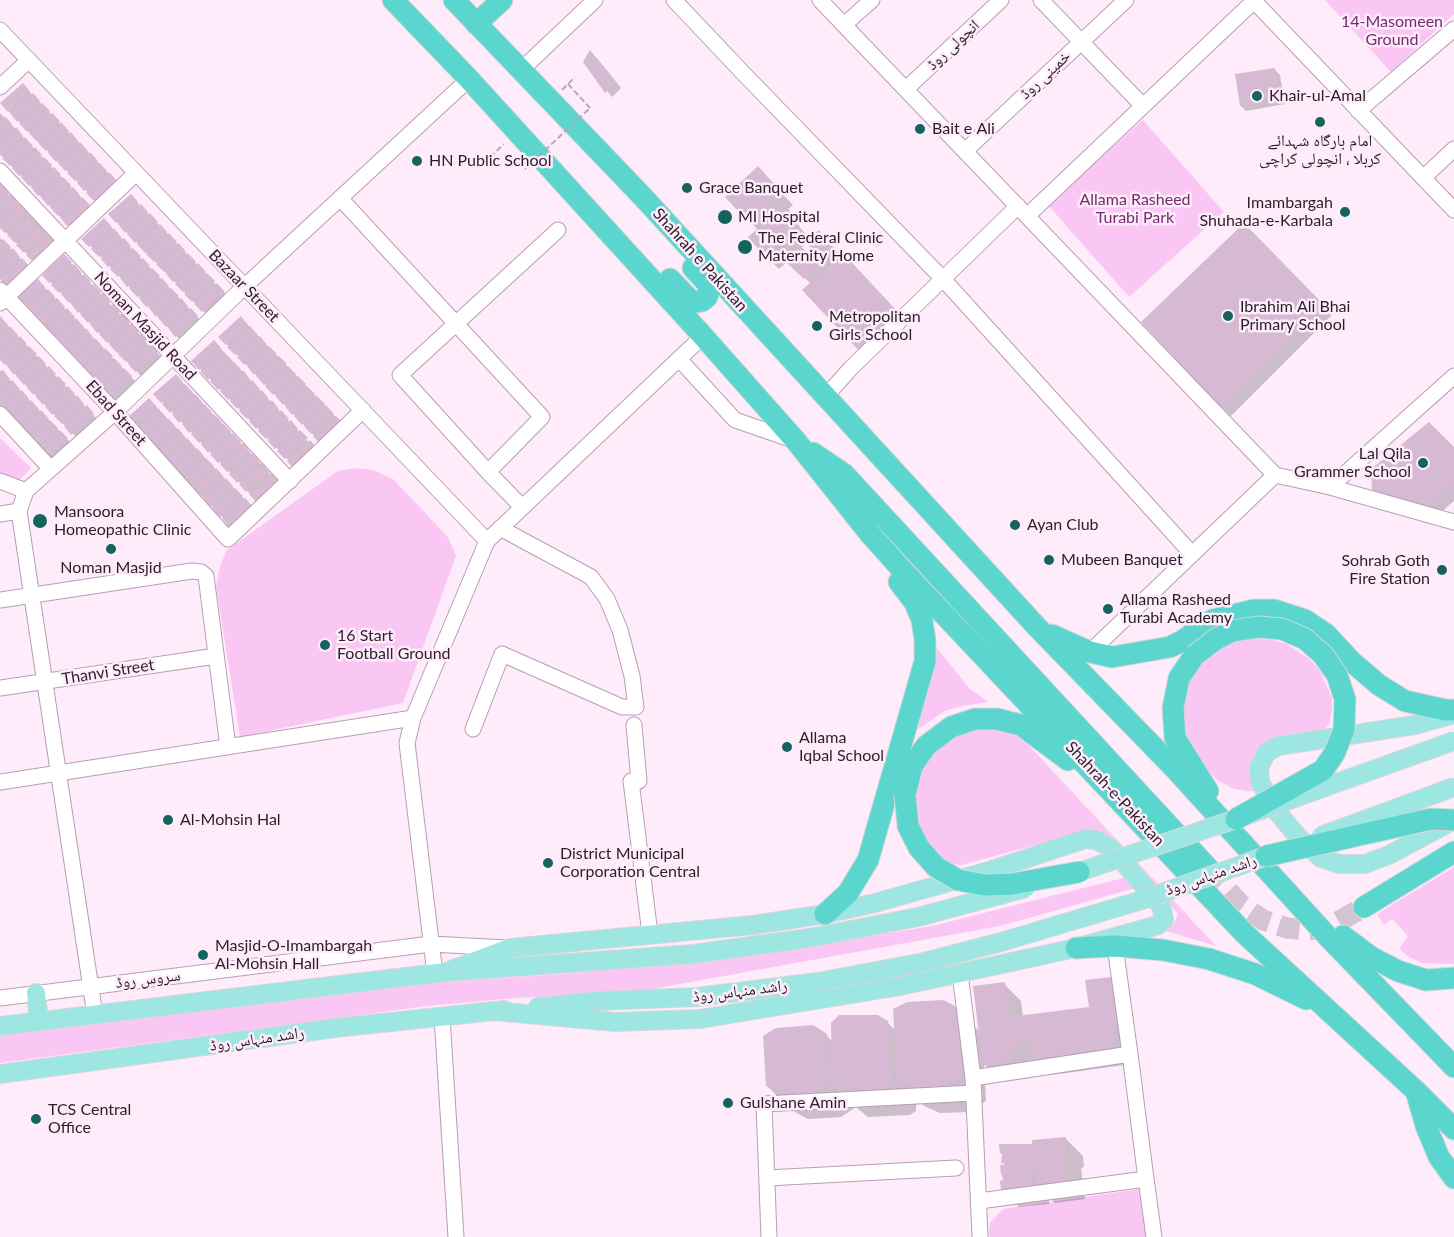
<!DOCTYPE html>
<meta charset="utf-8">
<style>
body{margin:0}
canvas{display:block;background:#feecfb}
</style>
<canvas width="1454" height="1237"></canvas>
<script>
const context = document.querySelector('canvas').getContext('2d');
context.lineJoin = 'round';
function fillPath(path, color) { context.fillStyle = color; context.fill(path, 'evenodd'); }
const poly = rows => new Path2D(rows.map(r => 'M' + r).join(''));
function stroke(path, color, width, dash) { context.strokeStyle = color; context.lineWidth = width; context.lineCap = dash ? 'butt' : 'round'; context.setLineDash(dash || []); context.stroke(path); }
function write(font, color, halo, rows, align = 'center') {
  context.font = font + ' Lato,"Noto Naskh Arabic",sans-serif'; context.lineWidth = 5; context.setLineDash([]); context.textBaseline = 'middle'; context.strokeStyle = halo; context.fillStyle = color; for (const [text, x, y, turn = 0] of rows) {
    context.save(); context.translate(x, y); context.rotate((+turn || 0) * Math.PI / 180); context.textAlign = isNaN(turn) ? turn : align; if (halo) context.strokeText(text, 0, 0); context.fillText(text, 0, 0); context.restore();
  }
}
fillPath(poly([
 [1325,0,1454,0,1454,14,1391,72],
 [1143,120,1224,212,1129,297,1047,204],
 [0,438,31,468,19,481,0,473],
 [356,468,373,470,393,479,448,537,456,556,403,703,240,737,216,586,220,566,227,550,338,471],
 [1250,638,1273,640,1287,644,1308,658,1319,669,1332,698,1332,711,1329,724,1325,730,1282,735,1263,744,1255,753,1249,771,1251,784,1254,791,1249,791,1234,789,1217,780,1192,753,1181,737,1183,691,1194,667,1222,645],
 [937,648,970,689,989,702,962,706,945,711,914,732],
 [984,725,1020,736,1216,946,1163,930,1174,923,1178,914,1110,840,1050,841,962,865,950,864,932,849,918,825,916,801,918,777,923,763,948,737],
 [1454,867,1454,964,1422,963,1409,957,1399,949,1408,936,1392,919,1384,925,1377,914],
 [1127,877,1136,888,1000,926,641,991,517,998,428,1006,0,1063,0,1035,415,984,561,974,738,957,932,926],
 [1139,1189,1147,1237,990,1237,989,1235,990,1223,1003,1209]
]), '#fac7f4');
fillPath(poly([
 [596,57,621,88,612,97,585,62],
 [1274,69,1280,75,1285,104,1246,111,1241,106],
 [23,85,121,187,100,205,2,104],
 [0,113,94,211,73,230,0,154],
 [769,179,793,205,788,209,797,218,794,221,811,240,818,244,822,239,819,232,906,323,870,360,811,284,788,261,779,269,768,258,758,230,727,197],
 [767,229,770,233,766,239,762,234],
 [808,242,813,248,808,255,801,248],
 [799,250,804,259,798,266,790,259],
 [0,185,49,236,40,267,0,226],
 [131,196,229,298,208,316,110,215],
 [104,220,202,322,181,341,84,239],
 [1244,225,1332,315,1231,416,1223,408],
 [0,238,27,266,13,292,0,278],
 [64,256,162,358,142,377,44,275],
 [38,281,136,382,115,401,24,307],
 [0,318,98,420,78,439,0,358],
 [241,318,348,430,327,449,220,337],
 [214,342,321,455,301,473,193,361],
 [0,370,72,444,51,463,0,410],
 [181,381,276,480,262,506,155,394],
 [154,405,250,505,236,531,128,419],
 [1454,449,1454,501,1441,512,1382,498,1373,489],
 [1110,978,1127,995,1132,1064,1051,1075,1038,1062,1029,1063,1031,1078,1002,1082,984,1064,986,1101,969,1112,940,1113,924,1106,916,1097,916,1111,910,1115,868,1117,856,1107,841,1117,808,1119,793,1111,767,1086,826,1035,832,1041,887,1022,896,1031,957,1008,980,1032,1004,984,1021,1001,1023,1017,1090,1008],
 [1066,1139,1083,1156,1084,1167,1081,1168,1085,1199,1055,1203,1049,1197,1049,1204,1019,1207,1002,1190,1004,1182,1002,1166,1006,1166,1003,1162,1034,1145]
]), '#0003');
fillPath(poly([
 [590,50,616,82,605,93,583,62],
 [1275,68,1280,99,1240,106,1235,74],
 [23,83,30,91,8,112,0,103],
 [33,93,40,101,17,122,10,113],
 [42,103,50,111,27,132,19,123],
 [52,113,60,121,37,142,29,133],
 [6,117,13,126,0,138,0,123],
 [61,122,69,131,46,151,38,143],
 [16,127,23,136,0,156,0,141],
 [71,132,78,141,56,162,48,153],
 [25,137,33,146,10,166,2,158],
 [80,142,88,151,65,171,58,163],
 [35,147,42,155,19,176,12,168],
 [90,152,98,161,75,181,67,173],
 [44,157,52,165,29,186,21,177],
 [99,162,107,171,84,191,77,183],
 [758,166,782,193,750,224,725,197],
 [54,167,61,175,38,196,31,187],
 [109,172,117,181,94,201,86,193],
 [63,177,71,185,48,206,41,197],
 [0,183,9,193,0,201],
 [73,187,80,195,58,216,50,207],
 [11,194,18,203,0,219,0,204],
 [131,194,138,202,116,223,108,214],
 [82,197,90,205,67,226,60,217],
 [783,201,786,205,784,208,800,227,767,259,748,237,758,228,765,237,768,233,762,226,774,208],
 [20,204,28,213,5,233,0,228,0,222],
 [141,204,148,212,125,233,118,224],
 [150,213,158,222,135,243,127,234],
 [30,214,38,223,15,243,7,235],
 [104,218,112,227,89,247,81,239],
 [1244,223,1325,306,1222,409,1141,322],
 [39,224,47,233,24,253,16,245],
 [160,224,167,232,145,253,137,244],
 [114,228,121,237,99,257,91,249],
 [819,230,834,248,829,252,831,254,804,279,787,263,792,258,797,263,802,259,798,251,802,247,807,253,811,248,806,242,812,236,817,243,820,239,815,233],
 [169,233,177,242,154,262,146,254],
 [49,234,56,243,34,263,26,255],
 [124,238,131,246,108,267,101,259],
 [3,239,11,247,0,257,0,242],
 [179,243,186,252,164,272,156,264],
 [13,248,20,257,0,275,0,260],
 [133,248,141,256,118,277,110,269],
 [188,253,196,262,173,282,166,274],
 [843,253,899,313,861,353,802,290],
 [64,254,72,262,49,283,42,275],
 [22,258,30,267,7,288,0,279],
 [143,258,150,266,127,287,120,278],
 [198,263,206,272,183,292,175,284],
 [74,264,82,273,59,293,51,285],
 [152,268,160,276,137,297,129,288],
 [207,273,215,281,192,302,184,294],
 [84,274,91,282,69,303,61,294],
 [162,278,169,286,146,307,139,298],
 [38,279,45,287,23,308,15,299],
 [217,283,225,292,202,312,194,304],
 [93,284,101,292,78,313,71,304],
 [171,288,179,296,156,317,149,308],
 [48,289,55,297,32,318,25,309],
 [103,293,110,302,88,323,80,314],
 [57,298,65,307,42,327,34,319],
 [181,298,188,306,166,327,158,318],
 [113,304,120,312,97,333,90,324],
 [67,308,75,317,52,337,44,329],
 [191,308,198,316,175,337,168,328],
 [122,313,130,322,107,343,99,334],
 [0,316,8,325,0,332],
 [241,316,248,325,226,345,218,337],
 [76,318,84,327,61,347,53,339],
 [132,323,139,332,117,353,109,344],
 [10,326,18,335,0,351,0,335],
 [250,326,258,335,235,355,227,347],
 [86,328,93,337,71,357,63,349],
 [141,333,149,342,126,362,118,354],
 [20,336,27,344,5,365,0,360,0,354],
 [260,336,267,345,244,365,237,357],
 [95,338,103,347,80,367,73,358],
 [214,340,222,349,199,370,191,361],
 [151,343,158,352,135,372,128,364],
 [29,346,37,354,14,375,7,366],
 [269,346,277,354,254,375,247,366],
 [105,348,113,356,90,377,82,369],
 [223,351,231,359,208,380,200,371],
 [39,356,46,364,24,385,16,376],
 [279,356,287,364,264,385,256,376],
 [114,358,122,366,99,387,92,378],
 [233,361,241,369,218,390,210,381],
 [49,366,56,374,33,395,26,386],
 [288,366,296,374,273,395,265,386],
 [124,368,132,376,109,397,101,388],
 [3,370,10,379,0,388,0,373],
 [243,370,250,379,228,400,220,391],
 [176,374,183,382,161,403,153,394],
 [58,376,66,384,43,405,35,396],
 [298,376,306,384,283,405,275,396],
 [12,380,20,389,0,406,0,391],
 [252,380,260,389,237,409,230,401],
 [185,384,193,393,170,413,162,404],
 [68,386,75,394,52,415,45,406],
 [307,386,315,394,292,415,285,406],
 [22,390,29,399,7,419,0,410],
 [262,390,269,399,247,419,239,411],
 [195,394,202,402,179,423,172,414],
 [77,395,84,404,62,424,54,416],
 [317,396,325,404,302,425,294,416],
 [149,398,157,407,134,427,126,419],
 [31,400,39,409,16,429,8,421],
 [272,400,279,409,256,429,249,421],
 [204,404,212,412,189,433,182,424],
 [87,405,94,414,71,435,64,426],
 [326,405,334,414,311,434,304,426],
 [158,408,166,417,143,438,136,429],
 [41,410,49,419,26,439,18,431],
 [281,410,289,419,266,439,258,431],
 [214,414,222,422,199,443,191,434],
 [336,416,344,424,321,445,313,436],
 [168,418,176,427,153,447,145,439],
 [50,420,58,428,35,449,27,440],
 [291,420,298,429,275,449,268,441],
 [1429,422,1454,447,1454,485,1432,505,1372,490,1371,469],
 [223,423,231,432,208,453,201,444],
 [178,428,185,437,163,457,155,449],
 [60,430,68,438,45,459,37,450],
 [300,430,308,438,285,459,277,451],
 [233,433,241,442,218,463,210,454],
 [187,438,195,447,172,467,165,459],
 [310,440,317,448,294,469,287,461],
 [243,443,250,452,227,472,220,464],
 [197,448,204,456,182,477,174,468],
 [252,453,260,462,237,483,229,474],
 [206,458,214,466,191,487,184,478],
 [262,463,269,472,246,492,239,484],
 [216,468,223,476,201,497,193,489],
 [271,473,279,482,256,502,249,494],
 [226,478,233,486,211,507,203,498],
 [235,488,243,496,220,517,212,508],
 [245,498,252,506,229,527,222,518],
 [1111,977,1117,1025,1112,1026,1115,1048,1033,1059,1031,1044,1012,1046,1014,1061,983,1066,973,986,1005,982,1009,1017,1089,1007,1085,980],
 [943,1000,957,1007,962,1075,944,1088,914,1089,897,1081,893,1009,907,1002],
 [839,1015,878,1015,888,1021,892,1085,885,1091,841,1093,833,1086,833,1082,816,1092,782,1094,766,1086,763,1036,776,1028,813,1025,827,1034,832,1076,831,1023],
 [1066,1137,1067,1150,1065,1151,1068,1182,1036,1186,1034,1165,1032,1165,1032,1187,1001,1191,1000,1181,1003,1180,1002,1175,1001,1175,1000,1165,1005,1164,1006,1167,1008,1167,1008,1163,1001,1163,1002,1154,1000,1153,999,1144,1032,1144,1032,1140]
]), '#d6b9d2');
stroke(poly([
 [1208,868,1240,904,1263,920,1287,928,1307,930,1327,928,1364,907]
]), '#d4c3d1', 21, [21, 10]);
const minor = poly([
 [674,0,745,75,943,279,1192,554],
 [820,0,1275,475],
 [1041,0,1143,106],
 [1253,0,1454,210],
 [844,25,872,0],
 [0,30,487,541],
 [520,71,595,0],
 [0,87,29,60],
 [906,89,1001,0],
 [1358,111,1454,29],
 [965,151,1126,0],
 [0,171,290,481],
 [1423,178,1454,149],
 [340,198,542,417,488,472,522,507],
 [1027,216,1255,0],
 [0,290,115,412,228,539,363,410],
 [0,303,136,173],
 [679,359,735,420,796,441],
 [825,397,851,368,1018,206],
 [0,414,50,468],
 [488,472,400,375,558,230],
 [0,481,26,491],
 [1330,487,1454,376],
 [0,514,19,511],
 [0,600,192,571,201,572,206,576,228,747],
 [1090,652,1275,475,1330,487,1454,522],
 [0,688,216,656],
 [634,725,639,781,631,781,650,934],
 [473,729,502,654,622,707,636,707,632,676,620,630,607,599,591,577,500,528],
 [0,782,413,718],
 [1115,946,1130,1054],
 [960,973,973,1078,980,1237],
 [435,974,407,743,413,718,487,541,703,336],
 [0,998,431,944,507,948],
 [95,1015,19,511,26,491,115,412,244,287,469,79],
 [442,1017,456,1237],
 [973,1078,1130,1054,1146,1179],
 [767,1178,956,1168],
 [979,1201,1146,1179,1154,1237],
 [769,1237,764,1104,974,1093]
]);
const major = poly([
 [1454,714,1415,725,1278,746,1266,753,1259,768,1260,782,1274,808,1298,837,1321,858,1339,864,1365,864,1391,854,1454,820],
 [446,972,510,948,753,925,825,914,875,903,992,870,1085,839,1096,840,1112,849,1161,906,1164,919,1158,925,1076,948,900,986,700,1019,615,1022,494,1011],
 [36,993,39,1022],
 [538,1007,599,1001,697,997,818,982],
 [0,1026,446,972,693,954,809,938],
 [0,1074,335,1028,504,1010]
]);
const highway = poly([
 [393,0,469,79,703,336,796,441,870,534,905,573,1245,934,1416,1091,1454,1129],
 [454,0,643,197,1036,626,1176,770,1329,938,1454,1067],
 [476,24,502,0],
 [670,279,689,299,697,302,702,301,707,297,709,290,707,283,693,268],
 [813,453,844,474,1208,868],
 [1052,635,1090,652,1112,657,1170,647,1182,641,1212,620,1254,610,1274,610,1305,620,1326,634,1352,662,1379,685,1405,701,1446,710,1454,710],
 [1194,656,1179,678,1173,708,1175,738,1208,791],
 [905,795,912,766,926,746,951,727,975,719,997,719,1021,725,1068,760],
 [1364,907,1454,852],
 [825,914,848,893,868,860,925,661,925,640,922,620,915,603,899,582],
 [1343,936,1371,957,1398,971,1426,980,1454,978],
 [1076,948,1115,946,1163,950,1209,959,1255,974,1306,999],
 [1416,1091,1426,1126,1439,1157,1454,1178]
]);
stroke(minor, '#b99db6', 17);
stroke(major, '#d9d7d8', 20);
stroke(highway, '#d9d7d8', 23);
stroke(poly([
 [568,84,590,108],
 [562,90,575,77],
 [490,157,504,144]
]), '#b8a8b5', 2, [6, 3]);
stroke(minor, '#fff', 15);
stroke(major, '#9de6e2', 18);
stroke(highway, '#5bd6cf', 21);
const majorBridge = poly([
 [1321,836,1454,787],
 [1067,876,1236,819,1454,741],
 [809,938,918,917,1026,888],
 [818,982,924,962,1001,942,1142,900,1278,852]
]);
const highwayBridge = poly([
 [1194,656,1216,639,1232,631,1258,627,1282,629,1305,639,1323,655,1337,675,1345,699,1344,730,1334,754,1323,770,1236,819],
 [905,795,908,826,919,848,936,867,958,880,985,885,1012,884,1079,872],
 [1266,856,1431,819,1454,820]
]);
stroke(majorBridge, '#d9d7d8', 20, []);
stroke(highwayBridge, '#d9d7d8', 23, []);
stroke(poly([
 [525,169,590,108]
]), '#b8a8b5', 2, [6, 3]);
stroke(majorBridge, '#9de6e2', 18);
stroke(highwayBridge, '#5bd6cf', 21);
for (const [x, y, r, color] of [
 [1257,96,6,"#14635f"],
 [1320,122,6,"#14635f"],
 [920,129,6,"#14635f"],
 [417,161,6,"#14635f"],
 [687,188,6,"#14635f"],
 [1345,212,6,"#14635f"],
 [725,217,8,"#14635f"],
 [745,247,8,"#14635f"],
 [1228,316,6,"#14635f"],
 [817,326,6,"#14635f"],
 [1423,463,6,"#14635f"],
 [40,521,8,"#14635f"],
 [1015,525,6,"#14635f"],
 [111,549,6,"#14635f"],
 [1049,560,6,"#14635f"],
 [1442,570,6,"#14635f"],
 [1108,609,6,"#14635f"],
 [325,645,6,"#14635f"],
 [787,747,6,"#14635f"],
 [168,820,6,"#14635f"],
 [548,863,6,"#14635f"],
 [203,955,6,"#14635f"],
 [728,1103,6,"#14635f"],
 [36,1119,6,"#14635f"]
]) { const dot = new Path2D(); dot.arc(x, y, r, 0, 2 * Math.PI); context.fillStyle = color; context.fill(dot); stroke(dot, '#feecfb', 2); }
write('16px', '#722d6e', '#feecfb', [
 ["14-Masomeen",1392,22],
 ["Ground",1392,40],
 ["Allama Rasheed",1135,200],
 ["Turabi Park",1135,218]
]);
write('16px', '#2a1f28', '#feecfb', [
 ["انچولی روڈ",953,45,-43],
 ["خمینی روڈ",1045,75,-43],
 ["Shahrah e Pakistan",700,260,48],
 ["Bazaar Street",244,286,46],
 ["Noman Masjid Road",145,326,47],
 ["Ebad Street",116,413,48],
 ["Thanvi Street",108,672,-9],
 ["Shahrah-e-Pakistan",1115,794,47],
 ["راشد منہاس روڈ",1211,875,-19],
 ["سروس روڈ",148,979,-7],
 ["راشد منہاس روڈ",740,991,-7],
 ["راشد منہاس روڈ",257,1039,-8]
]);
write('16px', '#2a1f28', '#feecfb', [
 ["Khair-ul-Amal",1269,96],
 ["Bait e Ali",932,129],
 ["امام بارگاہ شہدائے",1320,141,"center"],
 ["کربلا ، انچولی کراچی",1320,159,"center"],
 ["HN Public School",429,161],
 ["Grace Banquet",699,188],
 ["Imambargah",1333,203,"right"],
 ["Shuhada-e-Karbala",1333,221,"right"],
 ["MI Hospital",738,217],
 ["The Federal Clinic",758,238],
 ["Maternity Home",758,256],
 ["Ibrahim Ali Bhai",1240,307],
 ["Primary School",1240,325],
 ["Metropolitan",829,317],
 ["Girls School",829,335],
 ["Lal Qila",1411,454,"right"],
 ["Grammer School",1411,472,"right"],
 ["Mansoora",54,512],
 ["Homeopathic Clinic",54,530],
 ["Ayan Club",1027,525],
 ["Mubeen Banquet",1061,560],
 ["Sohrab Goth",1430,561,"right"],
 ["Fire Station",1430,579,"right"],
 ["Noman Masjid",111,568,"center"],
 ["Allama Rasheed",1120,600],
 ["Turabi Academy",1120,618],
 ["16 Start",337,636],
 ["Football Ground",337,654],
 ["Allama",799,738],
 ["Iqbal School",799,756],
 ["Al-Mohsin Hal",180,820],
 ["District Municipal",560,854],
 ["Corporation Central",560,872],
 ["Masjid-O-Imambargah",215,946],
 ["Al-Mohsin Hall",215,964],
 ["Gulshane Amin",740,1103],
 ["TCS Central",48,1110],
 ["Office",48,1128]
], 'left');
</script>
